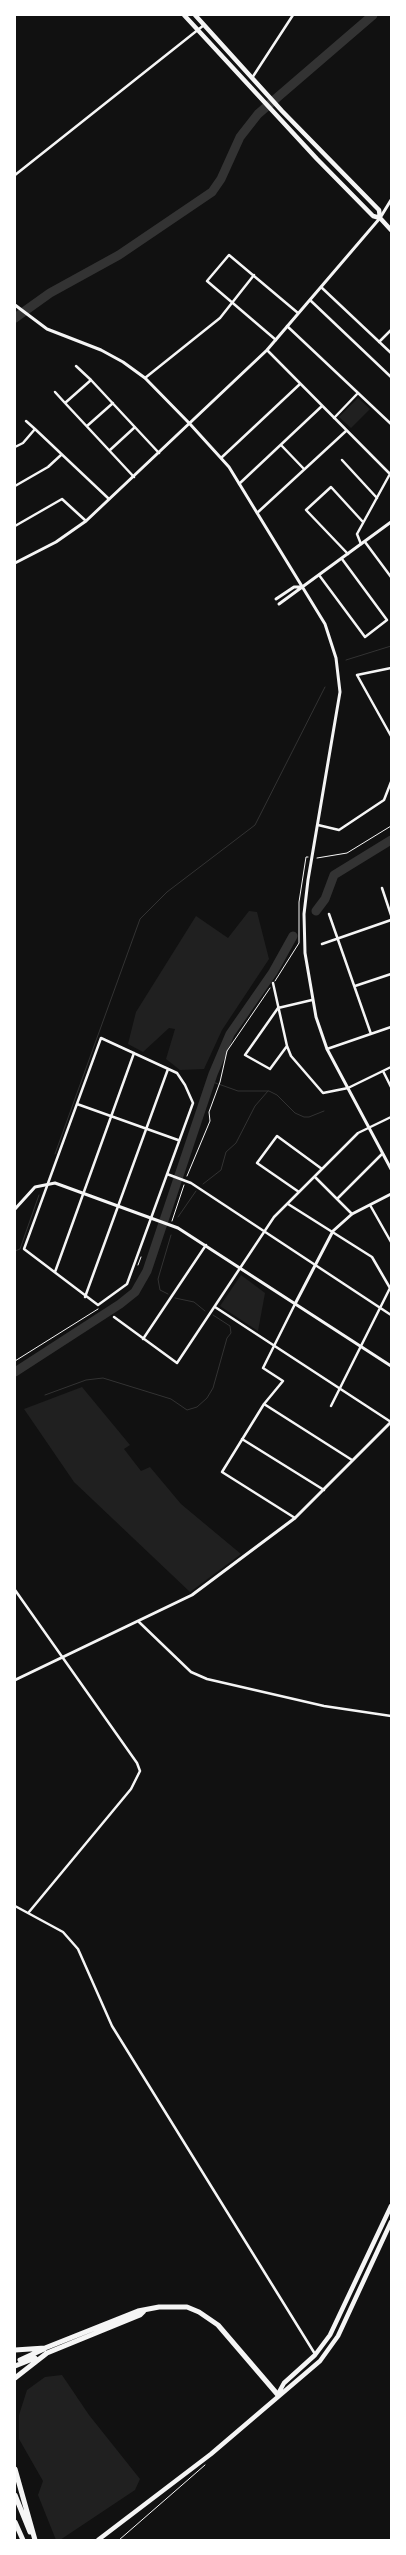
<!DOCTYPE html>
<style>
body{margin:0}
#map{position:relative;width:406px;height:2555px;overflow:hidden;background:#111;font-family:Rubik,sans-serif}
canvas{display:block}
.frame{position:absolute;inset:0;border:16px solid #fff;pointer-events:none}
</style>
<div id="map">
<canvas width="406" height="2555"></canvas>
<div class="frame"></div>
</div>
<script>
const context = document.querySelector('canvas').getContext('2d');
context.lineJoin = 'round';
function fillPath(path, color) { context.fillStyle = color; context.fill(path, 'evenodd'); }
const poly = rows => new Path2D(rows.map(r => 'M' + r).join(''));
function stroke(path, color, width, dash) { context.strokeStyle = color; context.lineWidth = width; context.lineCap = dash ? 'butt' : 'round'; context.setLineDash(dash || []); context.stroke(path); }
fillPath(poly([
 [358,398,370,409,351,428,339,417],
 [249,911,257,912,269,959,222,1030,204,1069,180,1070,166,1059,175,1029,169,1028,143,1052,128,1044,136,1012,196,916,228,938],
 [241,1275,265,1293,258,1331,220,1306],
 [82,1387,130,1445,124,1449,141,1471,150,1467,181,1504,241,1554,190,1592,74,1482,24,1409],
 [62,2375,89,2415,140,2479,135,2490,60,2540,56,2540,38,2495,43,2481,19,2439,19,2415,27,2390,45,2377]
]), '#202020');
stroke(poly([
 [346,660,391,646],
 [210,1081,238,1091,269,1091,277,1095,295,1113,304,1117,309,1117,324,1111],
 [55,1154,140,919,167,892,255,825,325,687],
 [203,1184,221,1170,226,1152,236,1143,255,1106,268,1091],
 [178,1217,196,1191],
 [15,1251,20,1249,39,1195],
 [168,1294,160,1290,158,1279,171,1235],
 [175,1298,194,1302,205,1311],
 [45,1395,86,1380,103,1378,171,1399,187,1410,197,1407,207,1398,213,1388,227,1338,231,1333,230,1326,213,1315]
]), '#333', 1);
stroke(poly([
 [15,318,50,293,119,255,212,192,221,179,240,137,258,114,373,15],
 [316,911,325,899,334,875,391,840],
 [15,1372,120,1304,135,1292,147,1271,213,1074,230,1034,273,972,293,936]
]), '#333', 9);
stroke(poly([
 [317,858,347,853,391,826],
 [275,981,299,943,299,902,306,857,308,857],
 [187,1176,210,1121,209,1112,220,1082,227,1051,270,988],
 [172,1221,184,1185],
 [138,1265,141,1257],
 [15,1361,98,1309],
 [119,2540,205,2465]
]), '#f5f5f5', 1);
stroke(poly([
 [252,78,293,15],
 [15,175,204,25],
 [321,287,391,353],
 [310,300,391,377],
 [287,326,391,424],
 [276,340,207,281,229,255,298,313],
 [379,342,391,330],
 [267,350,390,474],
 [76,366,91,380],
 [145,378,220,318,254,275],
 [55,392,65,403],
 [334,418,358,393],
 [26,421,35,429],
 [87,426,113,403],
 [281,445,304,469],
 [15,447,23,443,35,429,109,499],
 [110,450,135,427],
 [221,458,300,384],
 [342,460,377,498],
 [134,477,65,403,91,380,159,453],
 [239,484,322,406],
 [15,486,48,467,61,455],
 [257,513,346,431],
 [15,526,62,499,86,521],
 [365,542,391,577],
 [361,544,357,534,391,472],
 [348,554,306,510,331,487,363,522],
 [319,575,365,637,387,620,342,559],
 [391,668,357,675,391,736],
 [318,825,339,830,384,800,391,782],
 [382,888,391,915],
 [329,914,371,1034],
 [322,944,391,920],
 [273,983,287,1046],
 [355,986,391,974],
 [312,1000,278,1008,245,1055,270,1069,287,1046,291,1056,323,1093,348,1088,391,1067],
 [101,1038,177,1073,185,1085,193,1103,127,1284,98,1305,24,1249,101,1038],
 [327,1049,391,1027],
 [383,1071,391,1087],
 [77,1104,178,1140],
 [167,1174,191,1183,391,1315],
 [315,1177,352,1214],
 [299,1192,257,1163,277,1136,322,1169],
 [337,1199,382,1154],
 [288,1204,372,1257,390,1288],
 [370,1205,391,1242],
 [55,1272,134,1053],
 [85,1297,168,1069],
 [295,1304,263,1368,283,1381,264,1404,222,1472,295,1518],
 [215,1307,391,1422],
 [114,1317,177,1363,274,1217,358,1133,391,1117],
 [143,1339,206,1245],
 [264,1404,352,1460],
 [331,1406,390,1288],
 [242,1439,324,1490],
 [15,1590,137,1763,140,1771,131,1789,29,1912],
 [139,1622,191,1672,207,1679,324,1706,391,1716],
 [15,1906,63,1932,78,1949,112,2026,315,2354]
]), '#f5f5f5', 2.5);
stroke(poly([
 [15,305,47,329,101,350,123,362,145,378,190,424,229,467,325,624,336,658,340,692,308,880,304,914,305,953,316,1017,327,1049,391,1169],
 [15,563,56,542,86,521,267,350,380,218,391,200],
 [276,599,294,587,301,587],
 [279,604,391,522],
 [15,1209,35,1187,55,1183,178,1228,391,1366],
 [295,1304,333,1231,352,1214,391,1194],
 [15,1680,192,1595,295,1518,391,1422]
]), '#f5f5f5', 3);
stroke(poly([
 [184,15,317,159,373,216,380,218,391,230],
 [195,15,282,111,379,210,380,218],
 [278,2394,284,2383,315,2355,330,2335,391,2206],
 [98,2540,211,2454,320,2361,338,2336,391,2222]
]), '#f5f5f5', 4.5);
stroke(poly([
 [15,2350,45,2348,138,2311,159,2307,187,2307,199,2312,218,2325,278,2395],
 [20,2360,44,2349],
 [15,2366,35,2358],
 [15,2378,47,2353,140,2315,144,2311],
 [15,2469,35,2540],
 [15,2495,30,2532],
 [15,2522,23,2540]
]), '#f5f5f5', 5);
</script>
